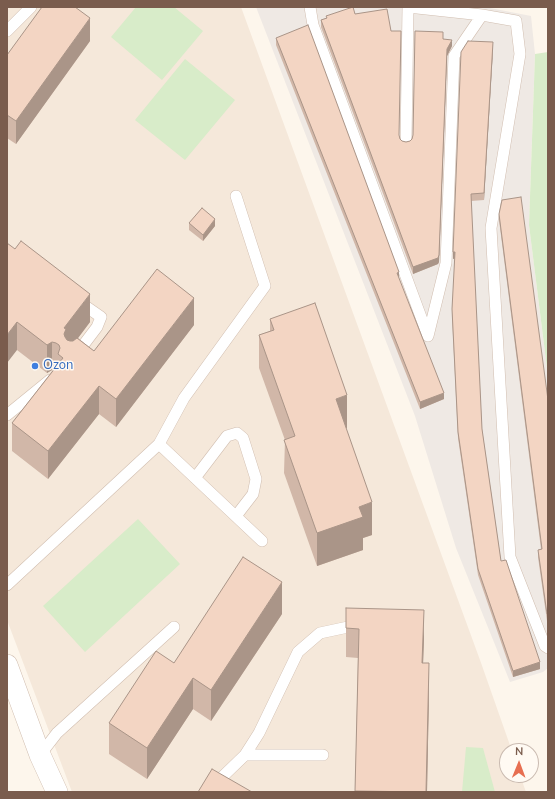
<!DOCTYPE html>
<style>
body{margin:0}
#map{position:relative;width:555px;height:799px;overflow:hidden;background:#fdf6ec;font-family:"Nunito Sans",sans-serif}
canvas{display:block}
.frame{position:absolute;inset:0;border:8px solid #7a5c4d;pointer-events:none}
.north{position:absolute;left:499px;top:743px;width:40px;height:40px;box-sizing:border-box;background:#fffaf3;border:1px solid #cabbb1;border-radius:50%;rotate:1deg;font-size:11px;font-weight:700;line-height:16px;text-align:center;color:#7a5c4d}
.north::after{content:'';display:block;margin:auto;width:14px;height:18px;background:#e76f51;clip-path:polygon(50% 0,100% 100%,50% 72%,0 100%)}
</style>
<div id="map">
<canvas width="555" height="799"></canvas>
<div class="frame"></div>
<div class="north">N</div>
</div>
<script>
const context = document.querySelector('canvas').getContext('2d');
context.lineJoin = 'round';
function fillPath(path, color) { context.fillStyle = color; context.fill(path, 'evenodd'); }
const poly = rows => new Path2D(rows.map(r => 'M' + r).join(''));
function stroke(path, color, width, dash) { context.strokeStyle = color; context.lineWidth = width; context.lineCap = dash ? 'butt' : 'round'; context.setLineDash(dash || []); context.stroke(path); }
function write(font, color, halo, rows, align = 'center') {
  context.font = font + ' "Nunito Sans",sans-serif'; context.lineWidth = 3; context.setLineDash([]); context.textBaseline = 'middle'; context.strokeStyle = halo; context.fillStyle = color; for (const [text, x, y, turn = 0] of rows) {
    context.save(); context.translate(x, y); context.rotate((+turn || 0) * Math.PI / 180); context.textAlign = isNaN(turn) ? turn : align; if (halo) context.strokeText(text, 0, 0); context.fillText(text, 0, 0); context.restore();
  }
}
fillPath(poly([
 [7,7,241,7,480,660,512,751,507,751,507,775,520,775,526,792,72,792,7,620]
]), '#f5e8da');
fillPath(poly([
 [256,7,485,7,531,16,535,54,529,225,548,376,548,668,543,672,510,682,456,548,415,416]
]), '#efe9e4');
fillPath(poly([
 [136,7,174,7,203,31,162,80,111,37],
 [548,52,548,376,529,225,535,54],
 [185,59,235,100,185,160,135,120],
 [138,519,180,564,85,652,43,606],
 [466,747,483,748,495,792,462,792]
]), '#d8ecc9');
const lane = poly([
 [310,7,313,25,428,336,446,263,454,56,482,15],
 [408,7,482,15,516,21,520,54,491,228,510,557,545,646,548,648],
 [7,31,31,7],
 [406,142,408,7],
 [75,356,97,327,101,317,78,301],
 [7,415,50,380],
 [159,444,262,541],
 [195,478,227,436,237,433,243,438,256,479,253,494,236,516],
 [7,585,159,444,184,398,265,286,236,196],
 [40,755,57,733,174,627],
 [245,755,323,755],
 [208,792,217,782,245,755,259,733,298,652,320,633,348,627,361,627]
]);
const street = poly([
 [7,665,40,755,57,792]
]);
stroke(lane, '#d1beb0', 12);
stroke(street, '#d1beb0', 22);
stroke(lane, '#fff', 11);
stroke(street, '#fff', 21);
fillPath(poly([
 [326,16,399,136,400,139,402,141,406,142,410,141,412,139,443,39,452,46,447,56,439,262,438,264,413,274,321,27,321,20,326,18],
 [276,38,444,399,420,409,276,45],
 [90,41,16,144,7,138,7,55],
 [493,49,484,200,471,201,482,429,501,561,540,669,513,677,478,575,458,438,452,316,455,259,453,259],
 [499,214,548,400,548,622,547,621,538,557,538,550,541,549,499,220],
 [189,223,215,226,203,241,189,230],
 [7,243,90,322,78,338,94,351,194,325,116,427,99,414,48,479,12,451,12,423,53,370,52,370,47,373,17,350],
 [270,319,347,428,346,428,372,535,363,538,363,550,317,566,284,473,285,440,259,368,259,335,270,331],
 [346,608,424,639,423,663,429,692,427,792,355,792,358,658,346,657],
 [282,614,211,721,193,709,147,779,109,754,109,723,174,663]
]), '#d1b7a8');
fillPath(poly([
 [90,18,90,41,16,144,16,121],
 [452,40,452,46,447,56,439,262,438,264,413,274,413,267,447,49],
 [493,42,493,49,484,200,484,193],
 [215,219,215,226,203,241,203,235],
 [453,252,455,252,455,258,453,259],
 [399,272,399,279,397,273],
 [90,294,90,322,66,354,64,362,64,328],
 [194,298,194,325,116,427,116,399],
 [17,322,17,350,7,363,7,335],
 [52,342,52,370,47,373,47,345],
 [99,386,99,414,48,479,48,451],
 [444,393,444,399,420,409,420,402],
 [347,395,347,428,336,432,336,399],
 [372,502,372,535,363,538,363,550,317,566,317,533,359,507],
 [282,582,282,614,211,721,211,690],
 [424,610,424,639,422,692,422,663],
 [540,662,540,669,513,677,513,671],
 [429,663,429,692,427,792,426,792],
 [193,678,193,709,147,779,147,748]
]), '#aa9588');
const building = poly([
 [42,7,75,7,90,18,16,121,7,115,7,55,42,7],
 [353,7,355,14,387,9,391,31,401,31,399,135,400,139,402,141,406,142,410,141,412,139,413,135,415,31,443,32,443,39,452,40,447,49,439,255,438,258,413,267,321,20,327,18,326,16,353,7],
 [308,25,399,272,397,273,444,393,420,402,276,38,308,25],
 [468,41,493,42,484,193,471,194,482,429,501,561,506,560,540,662,513,671,478,569,458,432,452,309,455,252,453,252,461,52,468,41],
 [521,197,548,400,548,615,547,614,538,550,542,549,499,214,502,200,521,197],
 [202,208,215,219,203,235,189,223,202,208],
 [21,241,90,294,64,328,66,329,64,334,65,337,67,340,70,341,73,341,77,338,94,351,157,269,194,298,116,399,99,386,48,451,12,423,63,358,58,354,60,348,59,345,56,343,52,342,47,345,17,322,7,335,7,243,15,249,21,241],
 [315,303,347,395,336,399,372,502,359,507,363,517,317,533,284,440,295,436,259,335,274,330,270,319,315,303],
 [243,557,282,582,211,690,193,678,147,748,109,723,156,651,174,663,243,557],
 [346,608,424,610,422,663,429,663,426,792,355,791,359,629,346,628,346,608],
 [212,769,252,792,198,792,212,769]
]);
fillPath(building, '#f3d5c3');
stroke(building, '#aa9588', 1);
for (const [x, y, r, color] of [
 [35,366,4,"#3f7fe0"]
]) { const dot = new Path2D(); dot.arc(x, y, r, 0, 2 * Math.PI); context.fillStyle = color; context.fill(dot); stroke(dot, '#fffaf3', 1.5); }
write('13px', '#366cbe', '#fffaf3', [
 ["Ozon",43,366]
], 'left');
</script>
